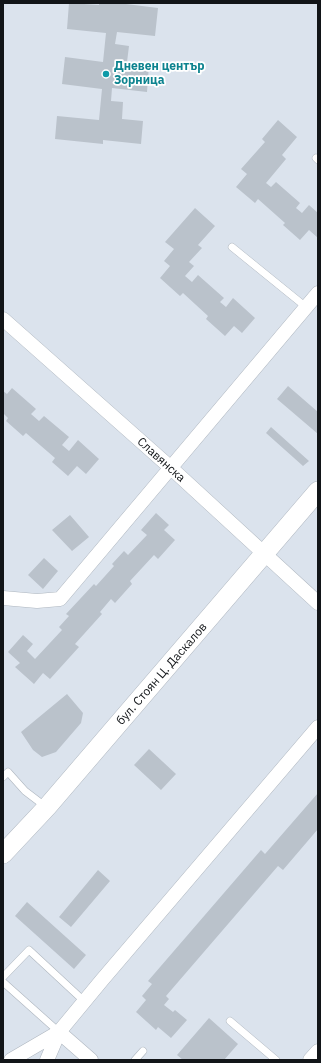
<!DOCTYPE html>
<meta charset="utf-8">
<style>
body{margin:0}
#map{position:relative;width:321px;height:1063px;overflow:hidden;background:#dbe3ed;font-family:"IBM Plex Sans",sans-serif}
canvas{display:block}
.frame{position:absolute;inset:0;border:4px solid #121518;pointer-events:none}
</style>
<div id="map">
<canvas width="321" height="1063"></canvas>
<div class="frame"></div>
</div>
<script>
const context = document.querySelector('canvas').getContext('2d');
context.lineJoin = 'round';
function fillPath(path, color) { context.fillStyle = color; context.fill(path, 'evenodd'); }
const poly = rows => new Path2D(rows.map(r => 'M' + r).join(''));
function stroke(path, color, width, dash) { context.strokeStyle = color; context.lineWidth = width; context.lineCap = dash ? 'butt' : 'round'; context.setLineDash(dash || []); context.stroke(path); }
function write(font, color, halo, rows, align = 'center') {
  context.font = font + ' "IBM Plex Sans",sans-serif'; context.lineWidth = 3.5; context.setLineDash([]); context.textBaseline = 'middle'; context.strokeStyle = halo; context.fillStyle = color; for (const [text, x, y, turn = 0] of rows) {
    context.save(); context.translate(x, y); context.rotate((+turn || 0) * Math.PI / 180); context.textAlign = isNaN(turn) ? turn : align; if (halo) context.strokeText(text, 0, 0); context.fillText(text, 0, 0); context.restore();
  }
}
fillPath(poly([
 [69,3,99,5,99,3,118,3,158,8,155,36,117,32,115,44,129,46,127,62,149,65,147,92,112,88,111,101,123,102,122,119,143,121,141,144,103,140,103,144,55,139,57,116,99,120,102,89,62,84,65,57,103,62,106,33,67,29],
 [278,120,297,137,282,155,286,159,266,183,271,187,276,182,300,203,296,208,302,213,309,205,318,213,318,238,309,230,300,240,283,225,285,223,258,199,255,203,236,187,247,174,241,169,265,142,262,139],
 [195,208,215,226,198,245,202,248,189,262,194,266,185,276,192,282,198,275,224,298,220,302,226,307,233,298,255,318,242,333,234,326,225,336,206,319,208,316,183,293,180,296,160,278,170,266,164,261,174,249,165,242],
 [288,386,318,412,318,434,277,399],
 [12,388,36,409,31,414,39,421,44,416,69,437,62,445,69,451,78,440,99,459,86,474,77,466,68,476,52,462,55,458,26,433,23,436,6,421,8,418,3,413,3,391,7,394],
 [271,427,309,461,303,466,266,433],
 [156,513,169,525,164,530,175,540,158,559,154,555,130,581,132,584,115,603,111,599,100,612,102,614,75,644,79,647,50,679,43,673,34,684,15,667,20,663,8,652,23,635,33,644,27,651,35,659,62,630,59,627,69,616,66,614,94,584,96,586,114,566,112,564,124,551,128,555,147,535,141,530],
 [70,515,89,537,72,551,52,530],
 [44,558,58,571,43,589,28,575],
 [67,694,83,713,81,723,56,752,42,757,33,750,21,732],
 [149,749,176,774,161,790,134,765],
 [318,793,318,829,283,870,278,866,166,996,169,999,164,1005,173,1012,175,1010,187,1020,171,1038,158,1027,156,1030,136,1012,146,1000,142,996,152,984,148,981,261,850,265,854],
 [98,870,110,881,71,927,59,917],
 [27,902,86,955,74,969,15,916],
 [209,1018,238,1044,224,1060,183,1060,177,1055]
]), '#bac2cb');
const lane = poly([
 [316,158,318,160],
 [232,247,306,307],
 [3,777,8,772,25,791,46,807],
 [3,977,29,950,85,1002],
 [3,982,59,1032],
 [230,1021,276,1060],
 [135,1060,143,1051]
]);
const street = poly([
 [3,319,171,468,318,603],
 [3,598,37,601,60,599,318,293],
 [11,1060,59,1032,91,1060],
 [47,1060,59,1032,102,980,318,727],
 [310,1060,318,1051]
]);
const secondary = poly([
 [3,854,47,807,318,491]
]);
stroke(lane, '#aeb6bf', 8);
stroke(street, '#aeb6bf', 15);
stroke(secondary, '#aeb6bf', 20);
stroke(lane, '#fff', 7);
stroke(street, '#fff', 14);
stroke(secondary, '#fff', 19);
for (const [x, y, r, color] of [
 [106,74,4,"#0f9aa8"]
]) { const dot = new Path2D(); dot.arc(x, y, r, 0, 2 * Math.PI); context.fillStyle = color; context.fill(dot); stroke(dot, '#fff', 1.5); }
write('bold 12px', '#0d838f', '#fff', [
 ["Дневен център",114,67],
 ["Зорница",114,81]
], 'left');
write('12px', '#121518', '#fff', [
 ["Славянска",161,460,42],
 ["бул. Стоян Ц. Даскалов",162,674,-49]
]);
</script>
